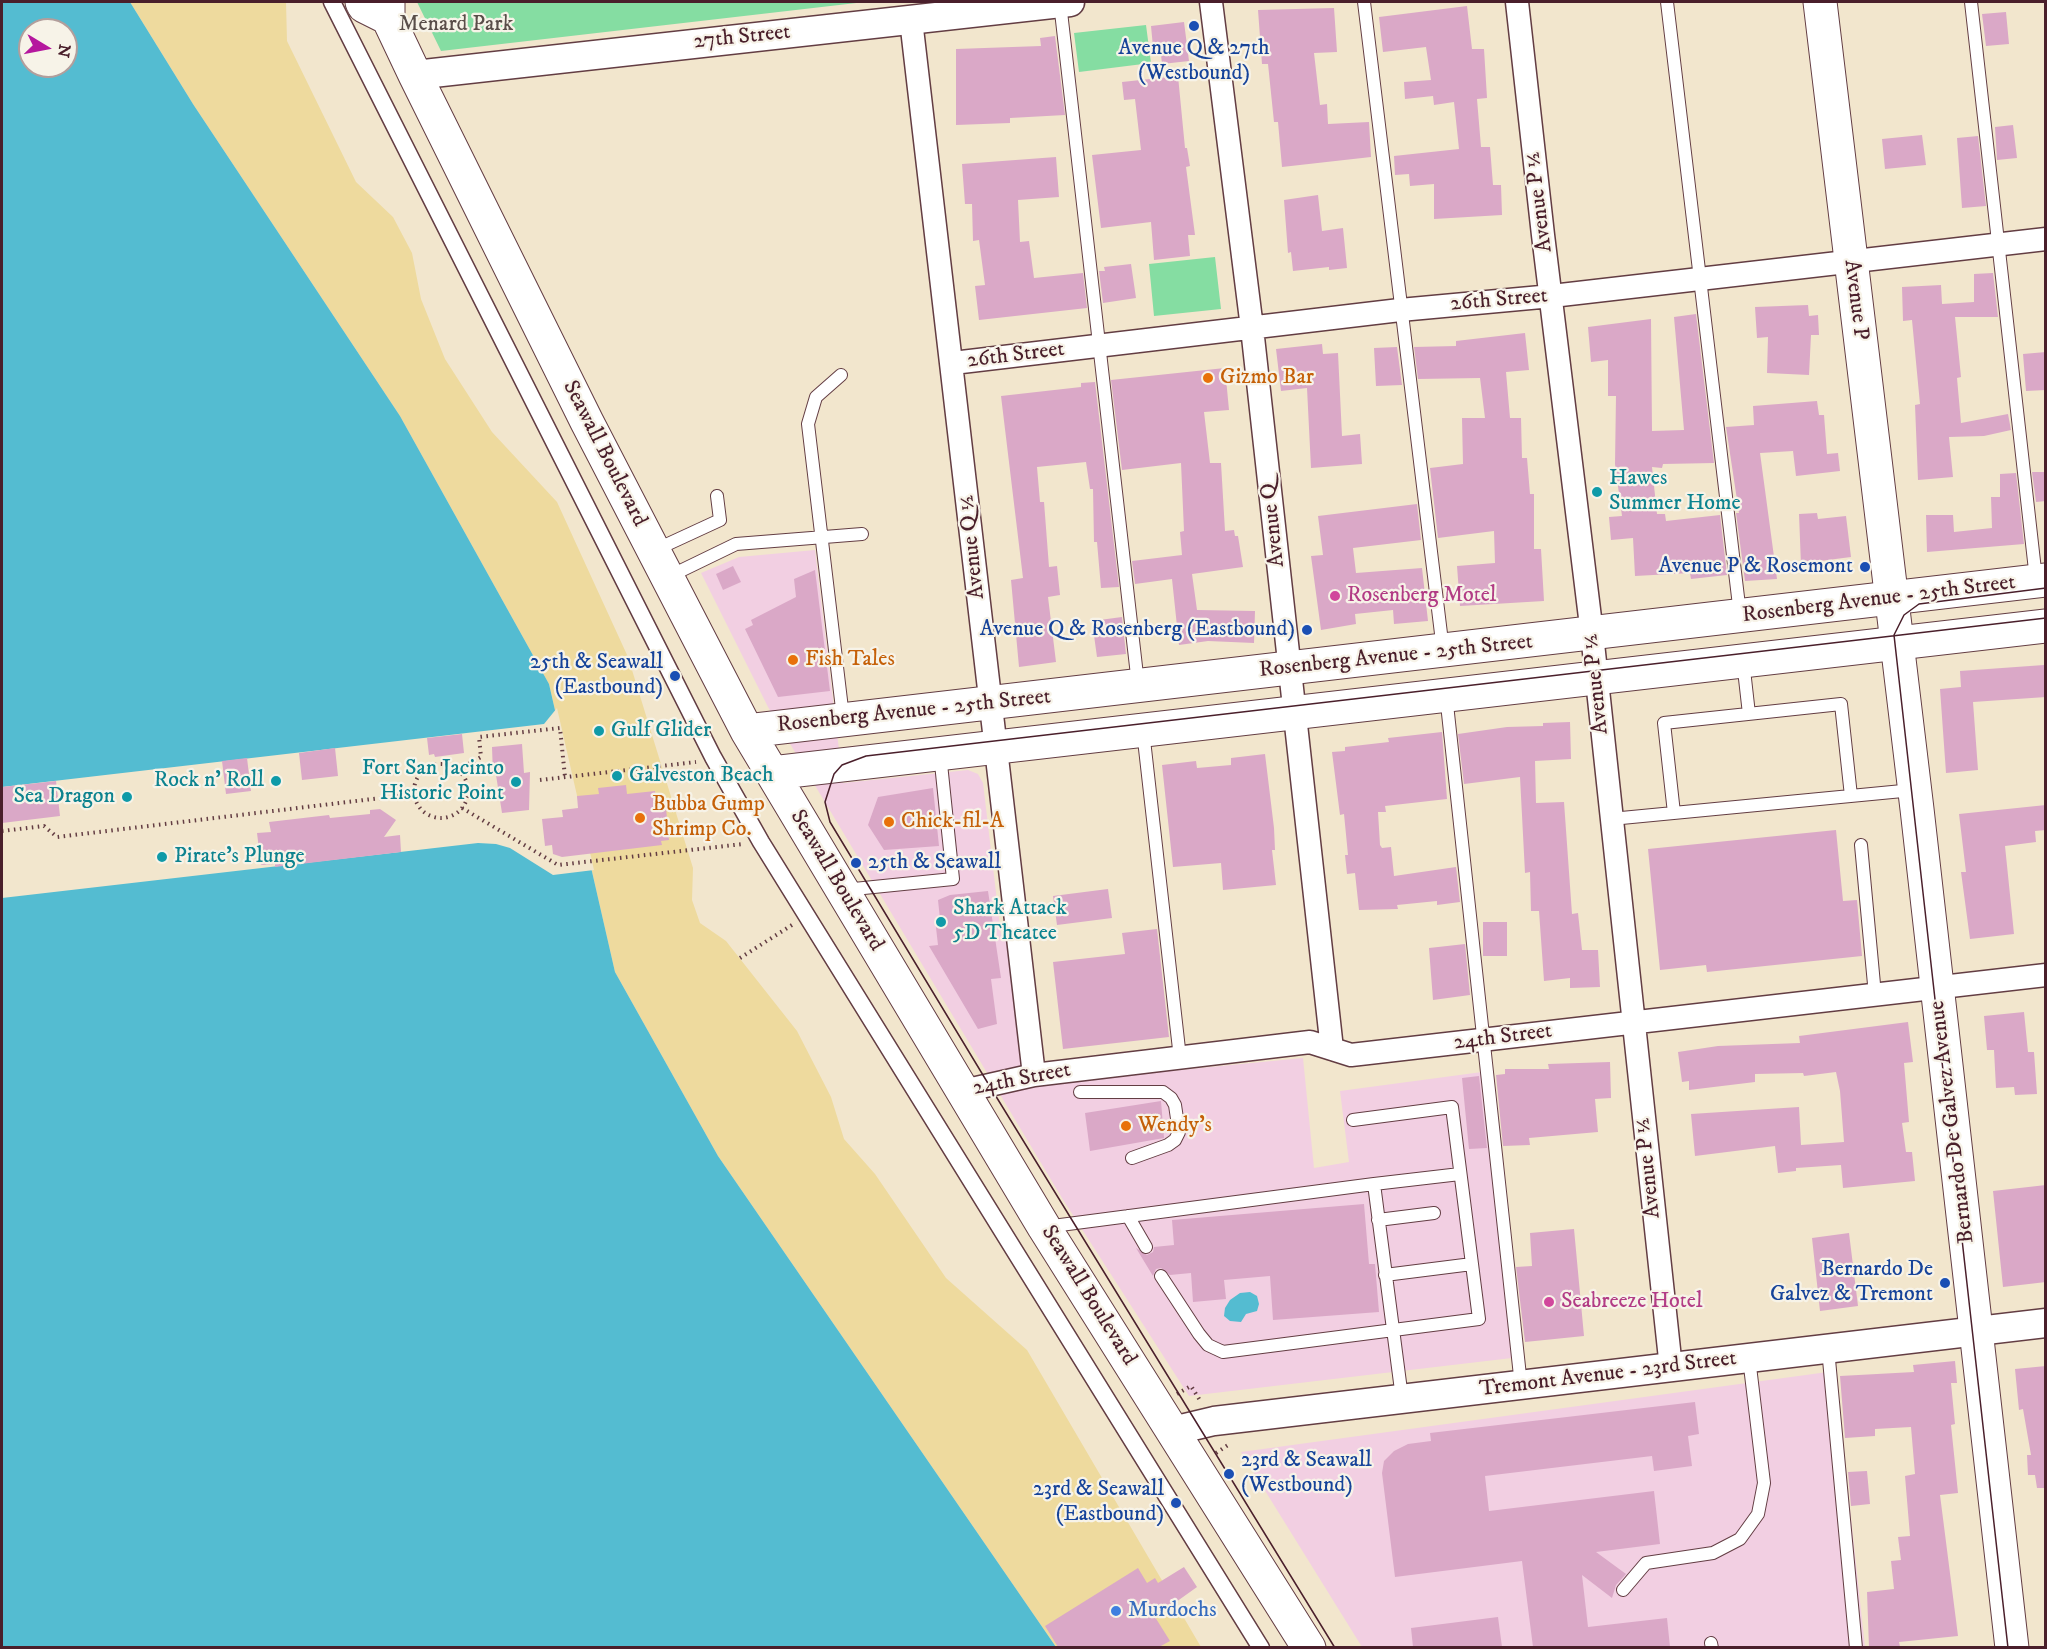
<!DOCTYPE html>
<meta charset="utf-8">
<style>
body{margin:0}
#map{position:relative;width:2047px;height:1649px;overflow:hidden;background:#f2e6cd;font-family:"IM FELL DW Pica",serif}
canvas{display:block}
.frame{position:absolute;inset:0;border:3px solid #4a1f2b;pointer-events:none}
.north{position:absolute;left:18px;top:18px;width:60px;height:60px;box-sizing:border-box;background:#f7f3e8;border:2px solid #b29e9c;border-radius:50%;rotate:100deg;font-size:16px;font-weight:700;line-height:24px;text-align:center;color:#4a1f2b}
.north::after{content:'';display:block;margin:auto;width:21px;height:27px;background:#b5179e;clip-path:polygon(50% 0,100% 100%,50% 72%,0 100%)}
</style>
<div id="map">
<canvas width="2047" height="1649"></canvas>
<div class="frame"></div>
<div class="north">N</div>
</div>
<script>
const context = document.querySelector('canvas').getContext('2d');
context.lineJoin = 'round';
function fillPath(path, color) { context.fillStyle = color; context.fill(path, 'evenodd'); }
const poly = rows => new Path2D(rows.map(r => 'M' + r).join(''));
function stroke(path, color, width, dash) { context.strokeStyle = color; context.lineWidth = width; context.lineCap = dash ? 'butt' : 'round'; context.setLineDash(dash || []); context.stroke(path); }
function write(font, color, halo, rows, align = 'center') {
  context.font = font + ' "IM FELL DW Pica",serif'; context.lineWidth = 4.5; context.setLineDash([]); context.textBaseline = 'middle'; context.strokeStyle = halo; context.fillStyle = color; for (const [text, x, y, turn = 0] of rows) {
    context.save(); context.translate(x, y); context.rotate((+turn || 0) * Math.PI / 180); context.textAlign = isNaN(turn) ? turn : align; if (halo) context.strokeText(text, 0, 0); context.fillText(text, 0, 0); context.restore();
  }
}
fillPath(poly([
 [815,550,843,783,968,770,978,774,983,783,1001,935,1007,935,1025,1085,1303,1058,1314,1168,1349,1162,1340,1091,1482,1072,1512,1358,1189,1396,1062,1198,768,707,701,573,739,557],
 [1835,1371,1865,1647,1362,1647,1241,1452]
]), '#f2cfe2');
fillPath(poly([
 [417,2,865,2,441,51],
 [1146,25,1151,63,1079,72,1074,33],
 [1215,257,1221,309,1154,316,1149,264]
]), '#85dda2');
fillPath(poly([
 [130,2,286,2,287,41,356,182,393,217,412,253,421,299,445,359,492,432,557,502,628,657,693,868,692,900,700,923,726,941,797,1031,831,1097,844,1139,875,1174,946,1278,1027,1350,1201,1647,1056,1647,718,1156,615,972,549,684,400,416,193,104]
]), '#eeda9e');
fillPath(poly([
 [2,2,130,2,193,104,400,416,549,684,615,972,718,1156,1056,1647,2,1648],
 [30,30,66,30,66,66,30,66],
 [1250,1292,1257,1296,1259,1304,1257,1311,1246,1314,1241,1322,1230,1321,1224,1316,1225,1308,1230,1300,1240,1293]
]), '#54bcd1');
fillPath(poly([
 [557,708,594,870,553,875,510,848,496,844,478,843,2,898,2,787,544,724]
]), '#f2e6cd');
fillPath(poly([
 [1467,6,1472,49,1484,49,1487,98,1477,99,1481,147,1490,147,1493,185,1501,185,1502,215,1434,219,1434,184,1410,186,1409,174,1395,175,1394,156,1459,149,1454,102,1434,105,1433,96,1405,99,1404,82,1431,80,1426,47,1383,52,1379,17],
 [1334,8,1337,52,1314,53,1320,105,1327,104,1328,124,1369,122,1371,157,1282,167,1278,122,1274,122,1268,64,1262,64,1258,10],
 [2006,12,2009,44,1986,46,1982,14],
 [1184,22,1189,61,1162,64,1160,46,1153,47,1151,26],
 [1055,36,1065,115,1010,118,1010,123,956,125,956,49,1041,46,1040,38],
 [1178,76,1185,148,1187,148,1190,166,1186,167,1195,235,1188,235,1190,256,1154,260,1151,222,1101,228,1092,155,1141,150,1135,99,1124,100,1122,82],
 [2013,125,2017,158,1997,160,1995,127],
 [1922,135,1926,165,1885,169,1882,139],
 [1978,136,1986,206,1962,208,1957,138],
 [1056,157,1059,197,1018,200,1020,242,1029,241,1034,278,1083,273,1087,308,979,320,975,286,985,285,979,240,973,241,972,204,965,204,962,164],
 [1318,195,1322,231,1343,228,1347,268,1329,270,1329,267,1293,271,1291,252,1288,253,1284,200],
 [1131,264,1136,298,1103,303,1099,271,1105,271,1104,267],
 [1993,273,1998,317,1955,317,1961,377,1957,378,1961,423,2008,414,2011,430,1984,436,1949,437,1953,477,1918,480,1915,405,1920,404,1912,320,1903,321,1902,287,1941,285,1942,304,1974,302,1974,274],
 [1808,305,1809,316,1818,315,1819,335,1811,335,1809,375,1767,373,1768,337,1757,338,1755,307],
 [1696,314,1714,463,1663,464,1662,468,1652,467,1657,514,1665,514,1666,521,1720,515,1727,575,1691,579,1690,573,1635,576,1633,538,1611,540,1609,517,1622,516,1615,464,1616,396,1608,396,1608,360,1591,362,1588,327,1651,319,1652,431,1684,430,1674,317],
 [1525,333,1529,370,1506,372,1510,418,1521,418,1522,458,1527,458,1530,494,1534,494,1534,549,1541,549,1544,601,1460,606,1457,566,1495,563,1494,531,1438,538,1430,468,1463,464,1462,418,1485,418,1480,378,1418,379,1414,347,1456,346,1456,341],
 [1322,344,1323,354,1338,353,1342,436,1360,434,1362,464,1311,468,1307,388,1281,391,1276,349],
 [1397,347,1402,385,1376,386,1374,348],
 [2046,352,2046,390,2026,391,2023,354],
 [1225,368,1229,410,1204,412,1210,463,1221,463,1225,531,1234,530,1235,536,1238,536,1243,567,1192,574,1197,610,1255,611,1254,643,1208,641,1179,645,1172,579,1135,584,1132,561,1182,555,1180,532,1184,531,1181,463,1122,470,1111,380],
 [1095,382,1119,587,1101,588,1097,542,1094,542,1093,489,1090,489,1086,462,1037,467,1040,502,1044,502,1049,567,1057,566,1060,595,1048,597,1056,662,1019,667,1011,580,1023,578,1001,396,1081,387,1081,383],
 [1817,401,1819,415,1824,415,1827,454,1838,453,1840,471,1796,476,1793,451,1760,453,1777,579,1745,581,1736,513,1739,513,1726,427,1754,425,1753,406],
 [2032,472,2046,472,2046,501,2036,502],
 [2016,473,2024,544,1927,552,1926,515,1953,515,1954,532,1992,528,1991,497,2000,497,2000,474],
 [1417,504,1421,540,1353,548,1356,573,1422,568,1428,621,1394,624,1393,610,1355,614,1356,624,1321,630,1311,556,1323,555,1318,516],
 [1817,513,1818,519,1846,516,1851,557,1820,561,1820,564,1801,565,1799,514],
 [733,566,741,582,723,590,716,574],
 [815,570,830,691,778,697,745,629,753,625,751,620,796,597,794,579],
 [1122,617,1126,654,1097,657,1092,621],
 [2044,665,2046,697,1973,702,1978,770,1946,773,1940,689,1961,687,1960,671],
 [1570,722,1571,759,1535,761,1536,803,1564,802,1572,914,1578,913,1582,950,1598,950,1600,987,1570,988,1570,978,1544,981,1539,911,1531,911,1530,872,1525,873,1520,777,1464,784,1458,734,1507,727,1543,726,1543,723],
 [1442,732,1447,799,1385,806,1386,812,1378,812,1380,845,1382,848,1391,847,1394,876,1456,867,1460,902,1437,905,1437,901,1397,905,1398,909,1359,910,1355,873,1347,874,1345,855,1348,855,1344,814,1340,815,1332,752,1345,751,1345,747,1389,742,1388,738],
 [462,734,464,753,435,757,434,754,429,755,427,738],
 [522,744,524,773,530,772,529,810,502,813,496,775,493,775,492,747],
 [335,748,338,776,302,780,299,753],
 [1265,754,1274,828,1275,850,1272,850,1276,885,1223,890,1221,863,1173,867,1162,765,1196,761,1197,768,1231,765,1231,758],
 [247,758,251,791,226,794,222,761],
 [56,781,60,816,2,823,2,787],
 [626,785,627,794,655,791,657,809,666,808,669,840,661,841,662,845,562,857,553,854,552,845,545,846,542,819,563,817,562,810,578,808,577,796,599,794,598,788],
 [933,788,939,846,884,850,868,825,878,797],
 [2046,805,2046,830,2035,831,2036,842,2005,846,2014,934,1970,939,1961,872,1966,872,1959,814],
 [380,809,396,820,384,837,400,835,401,852,275,867,275,864,261,865,257,833,271,832,269,822,329,815,330,818,370,814,370,810],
 [1836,830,1843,901,1857,900,1862,956,1707,972,1706,965,1660,970,1648,849],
 [1108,889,1112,918,1057,925,1053,896],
 [988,891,1001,978,991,979,997,1024,978,1029,929,946,938,945,935,919,940,919,938,900,950,895],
 [1483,922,1507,922,1507,956,1483,956],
 [1157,929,1169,1037,1063,1049,1053,962,1125,954,1122,933],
 [1465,944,1470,995,1433,1000,1429,948],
 [2024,1012,2028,1052,2034,1052,2037,1094,2015,1095,2014,1087,1996,1088,1994,1050,1987,1050,1984,1016],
 [1908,1022,1913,1062,1904,1063,1909,1122,1902,1123,1906,1152,1912,1152,1915,1181,1843,1188,1841,1165,1796,1168,1796,1171,1778,1173,1775,1146,1695,1156,1691,1114,1799,1107,1801,1145,1844,1142,1840,1091,1836,1072,1804,1076,1803,1073,1755,1074,1755,1082,1689,1090,1689,1081,1682,1082,1678,1052,1718,1046,1800,1043,1799,1036],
 [1610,1062,1611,1098,1595,1099,1598,1132,1529,1138,1530,1145,1503,1146,1496,1075,1505,1074,1505,1069,1549,1069,1548,1064],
 [1479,1076,1487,1148,1469,1149,1462,1078],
 [1161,1101,1164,1138,1090,1151,1085,1113],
 [2046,1185,2046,1282,2003,1287,1993,1191],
 [1364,1204,1369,1264,1375,1264,1379,1312,1273,1320,1270,1276,1224,1280,1226,1299,1193,1302,1191,1273,1170,1275,1161,1268,1156,1269,1153,1276,1136,1248,1147,1255,1153,1252,1154,1247,1174,1245,1172,1220],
 [1574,1229,1584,1336,1525,1342,1516,1267,1532,1266,1530,1233],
 [1849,1233,1858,1306,1820,1311,1812,1238],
 [1955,1361,1957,1383,1951,1383,1955,1424,1951,1425,1958,1493,1940,1495,1958,1636,1899,1642,1900,1647,1869,1647,1867,1592,1894,1589,1891,1561,1901,1560,1898,1537,1910,1536,1905,1476,1915,1474,1911,1427,1875,1429,1875,1436,1845,1438,1840,1376,1914,1372,1913,1365],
 [2046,1366,2046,1488,2037,1488,2035,1475,2028,1475,2027,1455,2031,1455,2023,1409,2019,1410,2015,1369],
 [1695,1402,1699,1434,1688,1436,1692,1466,1654,1471,1652,1456,1485,1476,1489,1511,1654,1491,1660,1544,1596,1552,1626,1574,1616,1585,1612,1598,1582,1575,1588,1627,1667,1618,1670,1647,1533,1647,1522,1561,1395,1577,1382,1473,1384,1461,1394,1451,1408,1444,1431,1441,1430,1433],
 [1867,1471,1870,1504,1851,1506,1848,1472],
 [1184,1567,1197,1587,1155,1617,1170,1641,1159,1647,1058,1647,1045,1626,1138,1568,1147,1583,1155,1578,1158,1583],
 [1498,1617,1502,1647,1413,1647,1411,1628]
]), '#daa8c7');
const service = poly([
 [1364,2,1443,650],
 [1667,2,1740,614],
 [1971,2,2036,579],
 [1060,3,1138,684],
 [841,375,816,397,808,424,843,717],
 [655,550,720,520,717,496],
 [670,576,736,544,862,534],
 [1743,661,1749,714],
 [1446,695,1521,1385],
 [1143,731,1180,1058],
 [1674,813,1664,723,1841,704,1851,796],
 [1611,819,1913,790],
 [1861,845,1875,995],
 [844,890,953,879,940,754],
 [1080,1092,1163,1092,1171,1098,1175,1105,1179,1132,1175,1140,1168,1145,1132,1158],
 [1374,1184,1460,1174],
 [1128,1216,1146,1247],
 [1378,1220,1434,1213],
 [1045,1227,1374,1184,1402,1398],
 [1385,1275,1472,1264],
 [1161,1276,1199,1334,1208,1345,1223,1352,1479,1319,1452,1107,1353,1120],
 [1828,1349,1856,1648],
 [1623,1590,1646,1563,1713,1553,1740,1539,1758,1514,1764,1483,1749,1358],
 [1711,1643,1712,1648]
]);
const pedestrian = poly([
 [332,2,713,757,761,842,1261,1648]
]);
const minor = poly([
 [1211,2,1252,328,1332,1049],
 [1517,2,1543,235,1592,634,1671,1368],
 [911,20,1034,1075],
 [953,363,1400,310,1552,296,2046,239],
 [963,1091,1034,1075,1310,1042,1351,1055,2046,975]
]);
const tertiary = poly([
 [415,75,1070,2],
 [1172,1431,1214,1421,2046,1323]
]);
const secondary = poly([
 [1820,2,1917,809,2012,1648]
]);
const primary = poly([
 [362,2,364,6,388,18],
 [388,2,388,18,415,75,587,422,747,731,1044,1227,1309,1648],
 [747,731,2046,580],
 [772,773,2046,626]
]);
stroke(service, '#633d43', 14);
stroke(pedestrian, '#633d43', 19);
stroke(minor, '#633d43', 25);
stroke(tertiary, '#633d43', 31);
stroke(secondary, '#633d43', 35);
stroke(primary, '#633d43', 35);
stroke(poly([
 '414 791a27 27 0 1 1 54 0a27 27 0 1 1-54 0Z',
 [458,770,481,757,479,737,560,728,565,777],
 [540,780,696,762],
 [462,808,558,865,743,844],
 [2,831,44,826,57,837,414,794],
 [740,958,792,925],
 [1177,1394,1191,1386,1201,1402],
 [1216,1453,1228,1445,1227,1443]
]), '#633d43', 4, [1.5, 4.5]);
stroke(service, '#fff', 12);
stroke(pedestrian, '#fff', 16);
stroke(minor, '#fff', 22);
stroke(tertiary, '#fff', 28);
stroke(secondary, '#fff', 33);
stroke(primary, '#fff', 33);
stroke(poly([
 [1335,1648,989,1085,830,822,825,802,834,774,842,765,866,756,2046,618],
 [2008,1648,1894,635,1904,615,1919,604,2046,588]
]), '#4a1f2b', 1.5);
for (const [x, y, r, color] of [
 [1194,26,6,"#1a4fb4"],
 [1208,378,6,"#e8710a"],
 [1597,492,6,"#0f9aa8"],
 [1865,567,6,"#1a4fb4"],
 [1335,596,6,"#d1479c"],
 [1307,630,6,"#1a4fb4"],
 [793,660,6,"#e8710a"],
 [675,676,6,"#1a4fb4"],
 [599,731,6,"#0f9aa8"],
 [617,776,6,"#0f9aa8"],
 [276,781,6,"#0f9aa8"],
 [516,782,6,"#0f9aa8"],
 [127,797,6,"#0f9aa8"],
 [640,818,6,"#e8710a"],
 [889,822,6,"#e8710a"],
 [162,857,6,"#0f9aa8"],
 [856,863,6,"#1a4fb4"],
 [941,922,6,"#0f9aa8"],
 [1126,1126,6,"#e8710a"],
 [1945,1283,6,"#1a4fb4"],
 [1549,1302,6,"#d1479c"],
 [1229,1474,6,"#1a4fb4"],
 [1176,1503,6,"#1a4fb4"],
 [1116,1611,6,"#3f7fe0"]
]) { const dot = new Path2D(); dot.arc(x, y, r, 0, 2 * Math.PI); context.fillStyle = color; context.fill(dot); stroke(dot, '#f7f3e8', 2); }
write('22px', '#594e49', '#f7f3e8', [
 ["Menard Park",456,25]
]);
write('22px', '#4a1f2b', '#f7f3e8', [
 ["27th Street",742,38,-6],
 ["Avenue P ½",1540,202,-97],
 ["Avenue P",1855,300,83],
 ["26th Street",1499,301,-5],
 ["26th Street",1016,356,-7],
 ["Seawall Boulevard",604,454,63],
 ["Avenue Q",1274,525,-96],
 ["Avenue Q ½",973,547,-96],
 ["Rosenberg Avenue - 25th Street",1879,600,-7],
 ["Rosenberg Avenue - 25th Street",1396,657,-6],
 ["Avenue P ½",1597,684,-96],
 ["Rosenberg Avenue - 25th Street",914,712,-6],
 ["Seawall Boulevard",836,881,59],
 ["24th Street",1503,1038,-7],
 ["24th Street",1022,1080,-11],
 ["Bernardo De Galvez Avenue",1953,1122,-97],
 ["Avenue P ½",1649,1168,-96],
 ["Seawall Boulevard",1088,1296,58],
 ["Tremont Avenue - 23rd Street",1608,1375,-7]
]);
write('22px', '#164399', '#f7f3e8', [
 ["Avenue Q & 27th",1194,49,"center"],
 ["(Westbound)",1194,74,"center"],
 ["Avenue P & Rosemont",1853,567],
 ["Avenue Q & Rosenberg (Eastbound)",1295,630],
 ["25th & Seawall",663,663],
 ["(Eastbound)",663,688],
 ["25th & Seawall",868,863,"left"],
 ["Bernardo De",1933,1270],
 ["Galvez & Tremont",1933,1295],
 ["23rd & Seawall",1241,1461,"left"],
 ["(Westbound)",1241,1486,"left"],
 ["23rd & Seawall",1164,1490],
 ["(Eastbound)",1164,1515]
], 'right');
write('22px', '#c56008', '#f7f3e8', [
 ["Gizmo Bar",1220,378],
 ["Fish Tales",805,660],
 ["Bubba Gump",652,805],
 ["Shrimp Co.",652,830],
 ["Chick-fil-A",901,822],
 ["Wendy's",1138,1126]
], 'left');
write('22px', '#0d838f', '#f7f3e8', [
 ["Hawes",1609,479],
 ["Summer Home",1609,504],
 ["Gulf Glider",611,731],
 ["Fort San Jacinto",504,769,"right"],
 ["Historic Point",504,794,"right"],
 ["Galveston Beach",629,776],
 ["Rock n' Roll",264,781,"right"],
 ["Sea Dragon",115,797,"right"],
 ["Pirate's Plunge",174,857],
 ["Shark Attack",953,909],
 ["5D Theatee",953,934]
], 'left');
write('22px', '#b23c85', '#f7f3e8', [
 ["Rosenberg Motel",1347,596],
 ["Seabreeze Hotel",1561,1302]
], 'left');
write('22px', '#366cbe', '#f7f3e8', [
 ["Murdochs",1128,1611]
], 'left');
</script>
